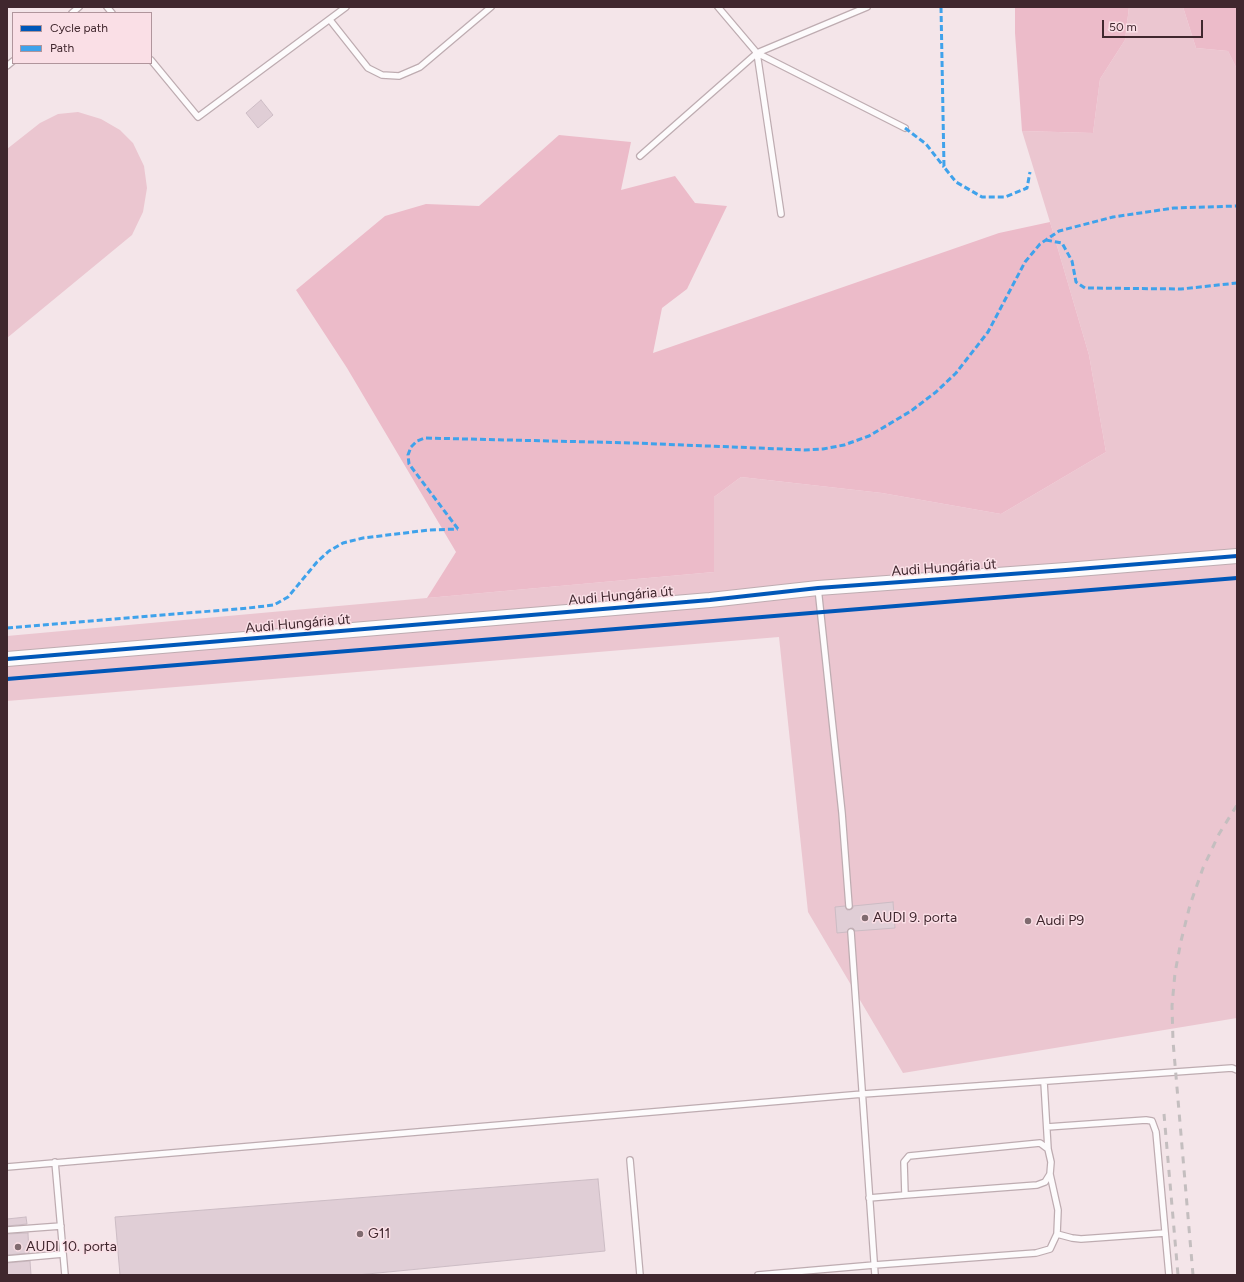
<!DOCTYPE html>
<meta charset="utf-8">
<style>
body{margin:0}
#map{position:relative;width:1244px;height:1282px;overflow:hidden;background:#f4e5e9;font-family:Figtree,sans-serif}
canvas{display:block}
.frame{position:absolute;inset:0;border:8px solid #40272e;pointer-events:none}
.legend{position:absolute;left:12px;top:12px;width:140px;height:52px;box-sizing:border-box;background:#fadfe6;border:1px solid #b0959c;margin:0;padding:5px 7px;list-style:none;font-size:12px;color:#40272e}
.legend li{display:flex;align-items:center;gap:8px;height:20px}
.legend b{width:20px;border:1px solid #b0959c}
.scale{position:absolute;left:1102px;top:20px;width:101px;height:18px;box-sizing:border-box;border:2px solid #40272e;border-top:0;padding-left:5px;font-size:12px;line-height:14px;white-space:nowrap;color:#40272e;-webkit-text-stroke:3px #fadfe6;paint-order:stroke}
</style>
<div id="map">
<canvas width="1244" height="1282"></canvas>
<div class="frame"></div>
<ul class="legend">
<li><b style="height:5px;background:#0057b8"></b>Cycle path</li>
<li><b style="height:5px;background:#3fa2eb"></b>Path</li>
</ul>
<div class="scale">50 m</div>
</div>
<script>
const context = document.querySelector('canvas').getContext('2d');
context.lineJoin = 'round';
function fillPath(path, color) { context.fillStyle = color; context.fill(path, 'evenodd'); }
const poly = rows => new Path2D(rows.map(r => 'M' + r).join(''));
function stroke(path, color, width, dash) { context.strokeStyle = color; context.lineWidth = width; context.lineCap = dash ? 'butt' : 'round'; context.setLineDash(dash || []); context.stroke(path); }
function write(font, color, halo, rows, align = 'center') {
  context.font = font + ' Figtree,sans-serif'; context.lineWidth = 3; context.setLineDash([]); context.textBaseline = 'middle'; context.strokeStyle = halo; context.fillStyle = color; for (const [text, x, y, turn = 0] of rows) {
    context.save(); context.translate(x, y); context.rotate((+turn || 0) * Math.PI / 180); context.textAlign = isNaN(turn) ? turn : align; if (halo) context.strokeText(text, 0, 0); context.fillText(text, 0, 0); context.restore();
  }
}
fillPath(poly([
 [1129,7,1183,7,1196,48,1228,51,1237,69,1237,1018,903,1073,808,912,779,637,7,701,7,636,714,572,714,497,741,477,882,493,1001,514,1106,452,1089,355,1050,222,1022,131,1093,133,1100,79,1125,40],
 [78,112,101,119,120,130,133,143,144,166,147,188,143,212,132,235,7,338,7,149,40,123,58,114]
]), '#ebc6d0');
fillPath(poly([
 [1015,7,1129,7,1125,40,1100,79,1093,133,1022,131,1015,33],
 [1183,7,1237,7,1237,69,1228,51,1196,48],
 [559,135,631,142,621,190,675,176,695,203,727,206,687,289,662,308,653,353,999,233,1050,222,1089,355,1106,452,1001,514,882,493,741,477,714,497,714,572,427,598,456,552,347,368,296,290,385,216,426,204,479,206]
]), '#ecbbc9');
const building = poly([
 [261,100,273,115,258,128,246,113,261,100],
 [893,902,895,928,855,931,853,928,850,928,847,932,837,933,835,907,845,906,847,910,850,910,853,908,853,906,893,902],
 [598,1179,605,1251,357,1275,120,1275,115,1217,598,1179],
 [26,1217,27,1224,7,1226,7,1219,26,1217],
 [28,1233,29,1253,7,1255,7,1234,28,1233],
 [30,1261,31,1275,7,1275,7,1263,30,1261]
]);
fillPath(building, '#e0ced6');
stroke(building, '#ccbcc4', 1);
const service = poly([
 [107,7,112,13],
 [72,13,79,7],
 [330,20,368,68,382,75,399,76,420,67,491,7],
 [757,53,905,128],
 [757,53,781,214],
 [757,53,867,7],
 [151,60,198,117,346,7],
 [7,66,13,61],
 [640,156,757,53,718,7],
 [818,588,842,813,849,906],
 [851,932,875,1275],
 [1044,1082,1048,1149],
 [1047,1127,1146,1120,1152,1121,1156,1132,1169,1275],
 [630,1160,640,1275],
 [55,1162,65,1275],
 [7,1167,863,1094,1232,1068,1237,1070],
 [869,1198,905,1195,1037,1185,1045,1182,1050,1174,1051,1162,1048,1149,1040,1143,909,1156,904,1162,905,1195],
 [7,1230,61,1226],
 [1057,1234,1072,1238,1081,1239,1165,1233],
 [7,1259,63,1254],
 [758,1275,874,1265,1036,1253,1050,1249,1057,1234,1058,1210,1050,1174]
]);
const tertiary = poly([
 [7,659,710,600,818,588,1066,570,1237,556]
]);
stroke(service, '#beacb1', 8);
stroke(tertiary, '#beacb1', 16);
stroke(service, '#fdfbfc', 5.5);
stroke(tertiary, '#fdfbfc', 14);
stroke(poly([
 [1164,1114,1178,1275],
 [1193,1275,1173,1041,1172,1006,1175,973,1181,941,1190,905,1203,868,1219,834,1237,805]
]), '#c4bebf', 3, [7, 7]);
stroke(poly([
 [941,7,944,167,956,182,982,197,1005,197,1027,188,1030,172],
 [905,128,926,144,944,167],
 [1046,240,1062,243,1072,261,1076,282,1085,288,1181,289,1237,283],
 [458,529,409,464,408,455,411,447,417,441,425,438,635,443,805,450,823,449,844,445,869,436,911,411,936,392,956,373,988,332,1025,262,1040,244,1059,231,1113,217,1174,208,1237,206],
 [7,628,248,608,274,605,288,597,317,562,329,551,343,543,363,538,429,530,458,529]
]), '#3fa2eb', 3, [6, 3]);
stroke(poly([
 [7,659,710,600,818,588,1066,570,1237,556],
 [7,679,1237,578]
]), '#0057b8', 4);
for (const [x, y, r, color] of [
 [865,918,4,"#7f6a6f"],
 [1028,921,4,"#7f6a6f"],
 [360,1234,4,"#7f6a6f"],
 [18,1247,4,"#7f6a6f"]
]) { const dot = new Path2D(); dot.arc(x, y, r, 0, 2 * Math.PI); context.fillStyle = color; context.fill(dot); stroke(dot, '#fadfe6', 1.5); }
write('14px', '#40272e', '#fadfe6', [
 ["Audi Hungária út",944,568,-4],
 ["Audi Hungária út",621,596,-5],
 ["Audi Hungária út",298,624,-5]
]);
write('14px', '#40272e', '#fadfe6', [
 ["AUDI 9. porta",873,918],
 ["Audi P9",1036,921],
 ["G11",368,1234],
 ["AUDI 10. porta",26,1247]
], 'left');
</script>
